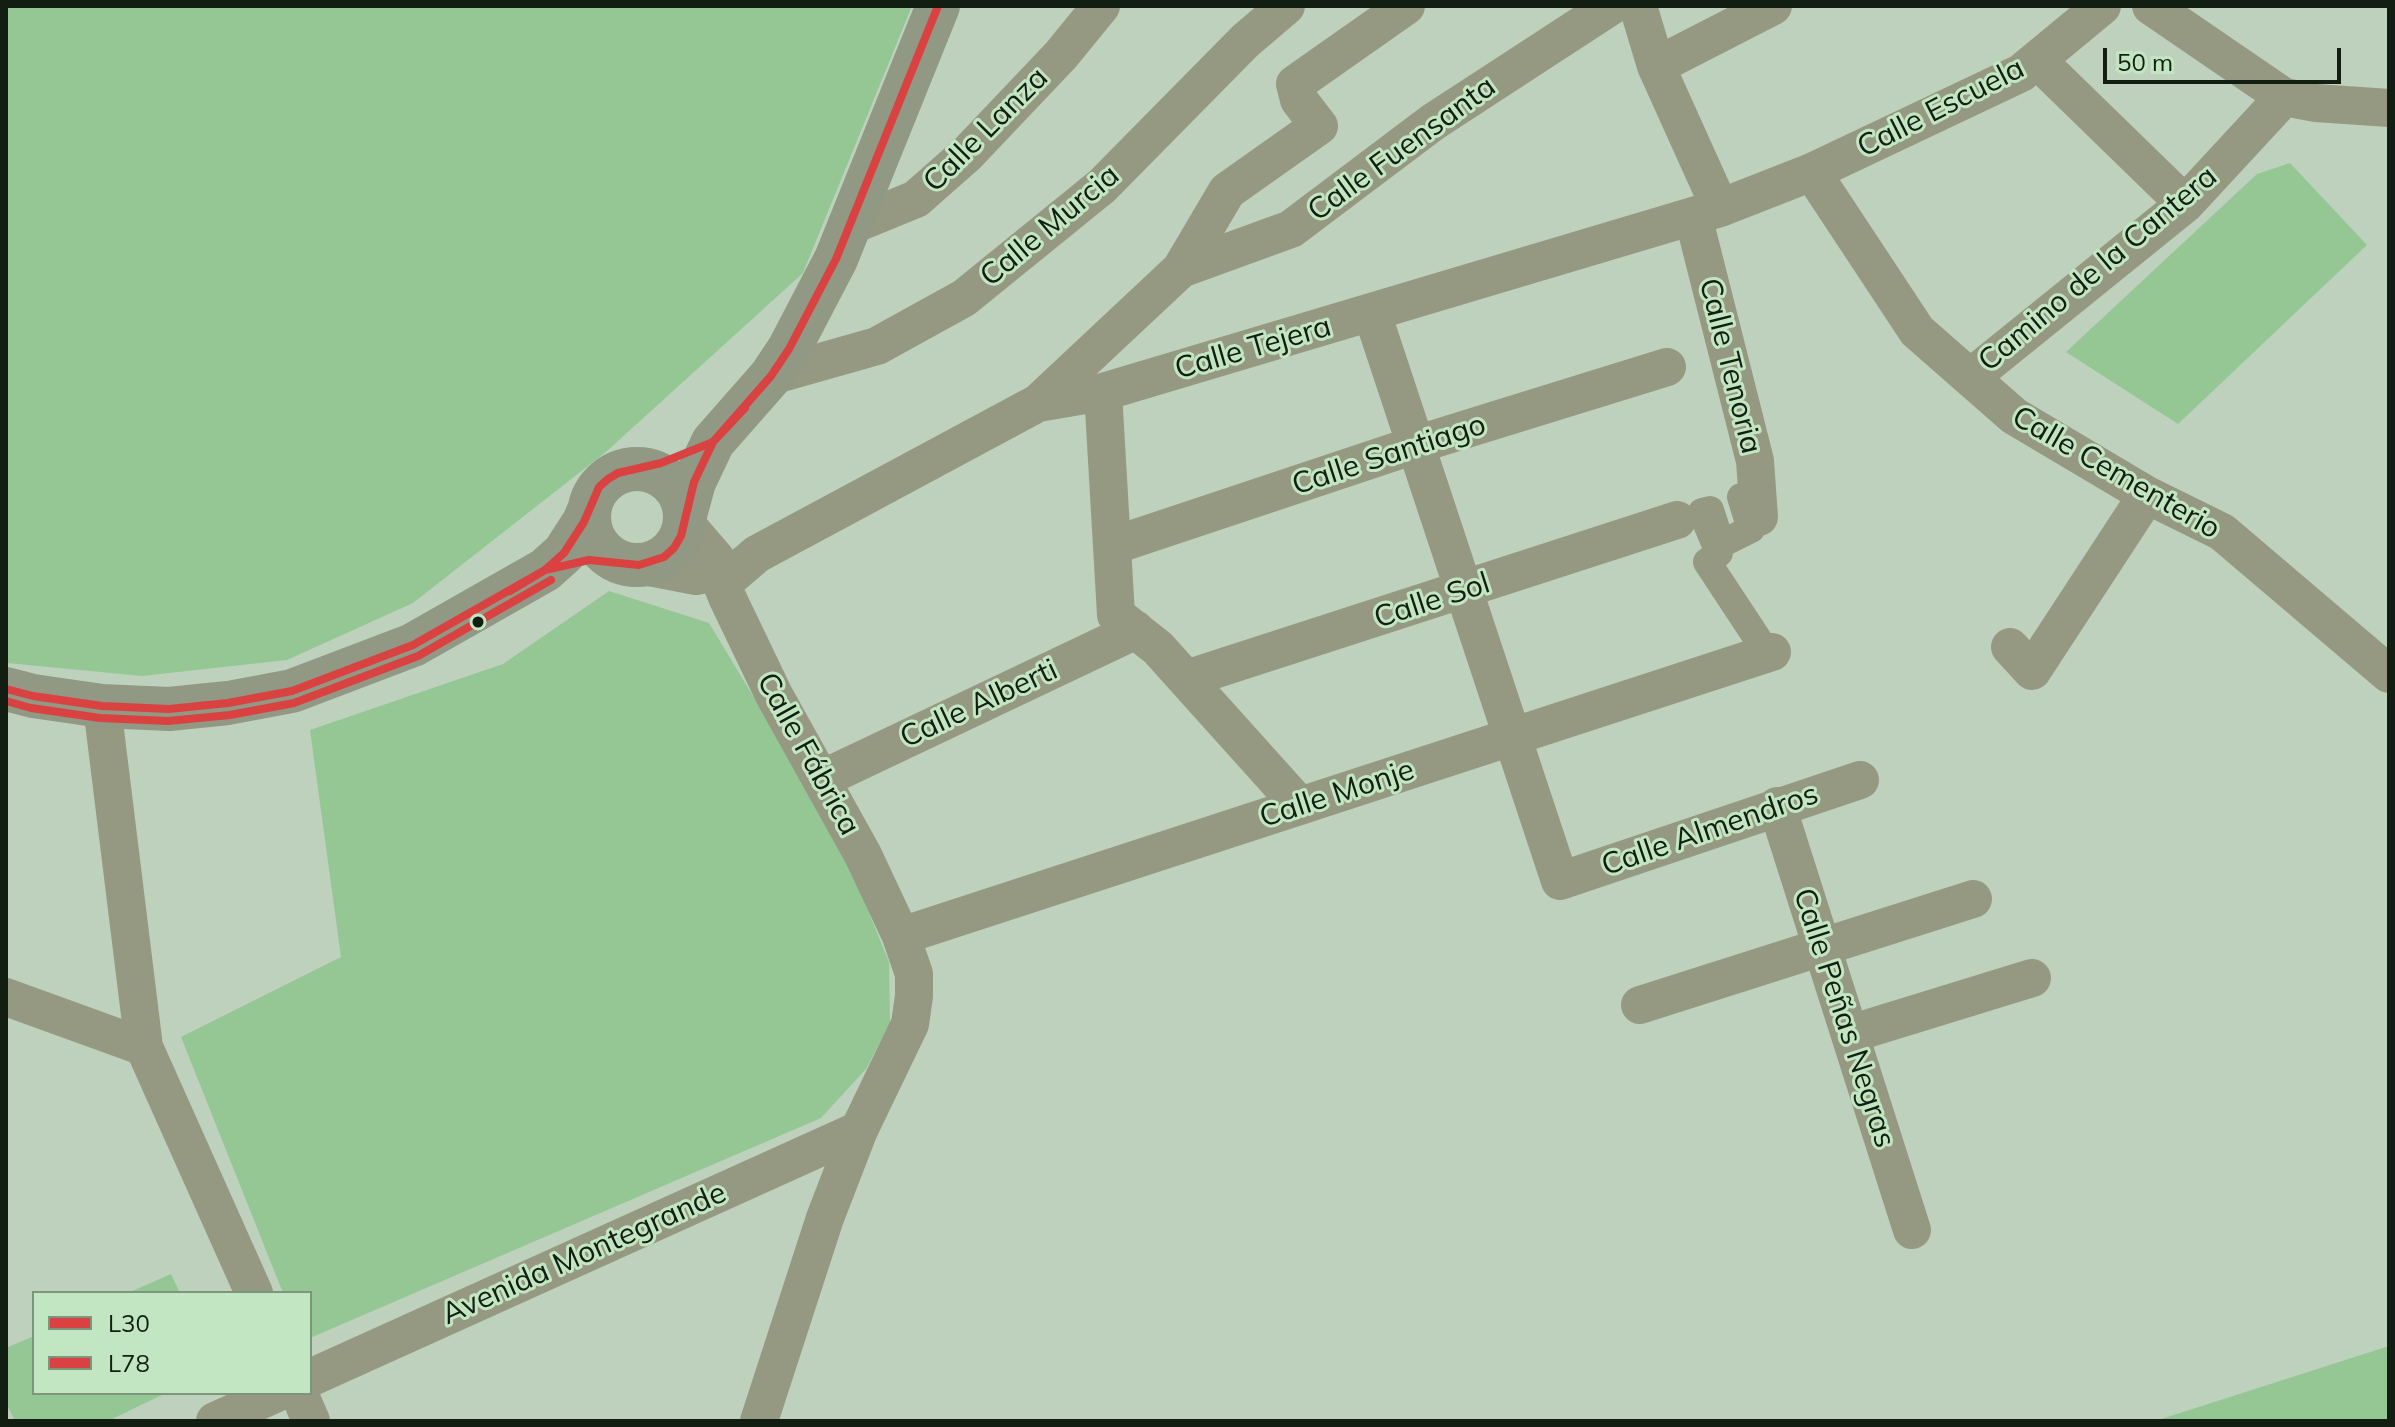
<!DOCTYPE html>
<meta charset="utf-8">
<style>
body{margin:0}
#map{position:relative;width:2395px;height:1427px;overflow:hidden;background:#bed1bd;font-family:Mulish,sans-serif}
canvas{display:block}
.frame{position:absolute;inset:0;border:8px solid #111e11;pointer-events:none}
.legend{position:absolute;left:32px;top:1291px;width:280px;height:104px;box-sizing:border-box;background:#c3e6c2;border:2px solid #7c967b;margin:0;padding:10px 14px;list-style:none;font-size:24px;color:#111e11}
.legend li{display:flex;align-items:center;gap:16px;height:40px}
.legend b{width:40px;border:2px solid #7c967b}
.scale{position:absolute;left:2103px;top:48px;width:238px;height:36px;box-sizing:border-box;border:4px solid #111e11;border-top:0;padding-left:10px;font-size:24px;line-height:28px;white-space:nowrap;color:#111e11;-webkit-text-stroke:6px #c3e6c2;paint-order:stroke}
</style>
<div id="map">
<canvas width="2395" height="1427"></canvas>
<div class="frame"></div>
<ul class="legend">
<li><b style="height:10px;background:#da4241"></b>L30</li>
<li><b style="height:10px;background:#da4241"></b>L78</li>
</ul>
<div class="scale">50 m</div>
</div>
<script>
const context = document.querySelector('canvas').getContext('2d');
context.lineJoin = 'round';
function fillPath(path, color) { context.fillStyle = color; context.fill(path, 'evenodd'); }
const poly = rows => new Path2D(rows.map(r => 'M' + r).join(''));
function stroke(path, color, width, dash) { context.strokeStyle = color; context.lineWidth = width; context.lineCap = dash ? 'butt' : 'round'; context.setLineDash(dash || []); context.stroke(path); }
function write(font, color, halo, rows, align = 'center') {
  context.font = font + ' Mulish,sans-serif'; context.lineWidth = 6; context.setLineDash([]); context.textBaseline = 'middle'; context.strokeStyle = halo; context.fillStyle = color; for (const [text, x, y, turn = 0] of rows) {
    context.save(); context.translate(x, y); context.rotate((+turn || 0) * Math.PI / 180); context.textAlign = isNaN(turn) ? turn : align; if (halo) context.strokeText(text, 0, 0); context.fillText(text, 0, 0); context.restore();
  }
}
fillPath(poly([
 [6,6,912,6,803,273,607,451,413,603,287,660,142,676,7,663],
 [2290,163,2367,245,2178,424,2066,352,2257,174],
 [609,591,709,623,838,837,889,962,890,1023,866,1069,821,1118,310,1338,310,1293,283,1293,181,1037,341,957,310,730,503,664],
 [171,1274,180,1293,128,1293],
 [34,1336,34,1393,166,1393,108,1421,15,1421,6,1403,6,1348],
 [2389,1346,2389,1421,2155,1421]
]), '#95c795');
stroke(poly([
 [1741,497,1751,529,1721,544,1710,510,1702,512,1719,553,1707,562,1767,653]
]), '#969981', 28);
stroke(poly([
 [1638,6,1656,66,1720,208],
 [2151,6,2284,97],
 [2037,60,2185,204],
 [1656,66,1773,6],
 [1812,172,1917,331,2014,416,2147,495,2222,532,2389,674],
 [1693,216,1755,461,1759,517],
 [850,226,916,199,967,154,1061,55,1101,6],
 [1181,269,1291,229,1433,122,1611,6],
 [1372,313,1560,881,1860,780],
 [771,376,877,346,964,298,1102,186,1245,41,1286,6],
 [1971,377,2185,204,2284,97,2316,103,2389,108],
 [1103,392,1116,615,1158,648,1300,806],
 [1038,403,1181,269,1227,191,1319,126,1299,100,1295,84,1406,6],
 [685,523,716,559,717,572,727,597,774,695,863,855,901,936,914,974,914,996,910,1024,859,1130,825,1218,759,1421],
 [1112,546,1415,445,1667,367],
 [639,565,696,576,717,572],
 [723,583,757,554,1038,403,1103,392,1720,208,1812,172,2021,73,2102,6],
 [2010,647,2032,671,2147,495],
 [1186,679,1677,520],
 [102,706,144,1047,254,1293],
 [822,779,1136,630],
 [1777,806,1912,1230],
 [901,936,1772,652],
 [6,997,144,1047],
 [1640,1005,1973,899],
 [1850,1034,2032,978],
 [310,1378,859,1130],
 [299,1393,311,1421],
 [215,1421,277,1393]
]), '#969981', 38);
stroke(poly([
 '589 517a48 48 0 1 1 96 0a48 48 0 1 1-96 0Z',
 [685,515,694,482,713,442,771,376,789,349,836,259,938,6],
 [6,689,33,696,102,706,169,709,228,703,292,691,413,645,545,570,564,553,584,522,590,508]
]), '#919884', 44);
stroke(poly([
 [510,591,545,570,564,553,584,522,599,487,608,479,618,473,661,463,713,442,745,408],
 [6,689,33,696,102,706,169,709,228,703,292,691,413,645,545,570,589,560,639,565,664,557,674,548,681,536,694,482,713,442,771,376,789,349,836,259,938,6]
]), '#da4241', 8);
stroke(poly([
 [6,701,31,708,100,718,168,721,230,715,294,703,418,656,551,580]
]), '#da4241', 8);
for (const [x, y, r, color] of [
 [478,622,7,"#111e11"]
]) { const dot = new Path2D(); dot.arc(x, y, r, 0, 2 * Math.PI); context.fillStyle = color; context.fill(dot); stroke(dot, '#c3e6c2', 3); }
write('30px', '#111e11', '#c3e6c2', [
 ["Calle Escuela",1941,108,-27],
 ["Calle Lanza",986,130,-45],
 ["Calle Fuensanta",1402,149,-36],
 ["Calle Murcia",1050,226,-40],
 ["Camino de la Cantera",2098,269,-40],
 ["Calle Tejera",1253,348,-16],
 ["Calle Tenoria",1730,366,76],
 ["Calle Santiago",1389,455,-18],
 ["Calle Cementerio",2116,473,30],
 ["Calle Sol",1432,601,-18],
 ["Calle Alberti",979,704,-25],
 ["Calle Fábrica",808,754,61],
 ["Calle Monje",1337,794,-18],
 ["Calle Almendros",1710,830,-19],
 ["Calle Peñas Negras",1844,1018,72],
 ["Avenida Montegrande",584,1254,-24]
]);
</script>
